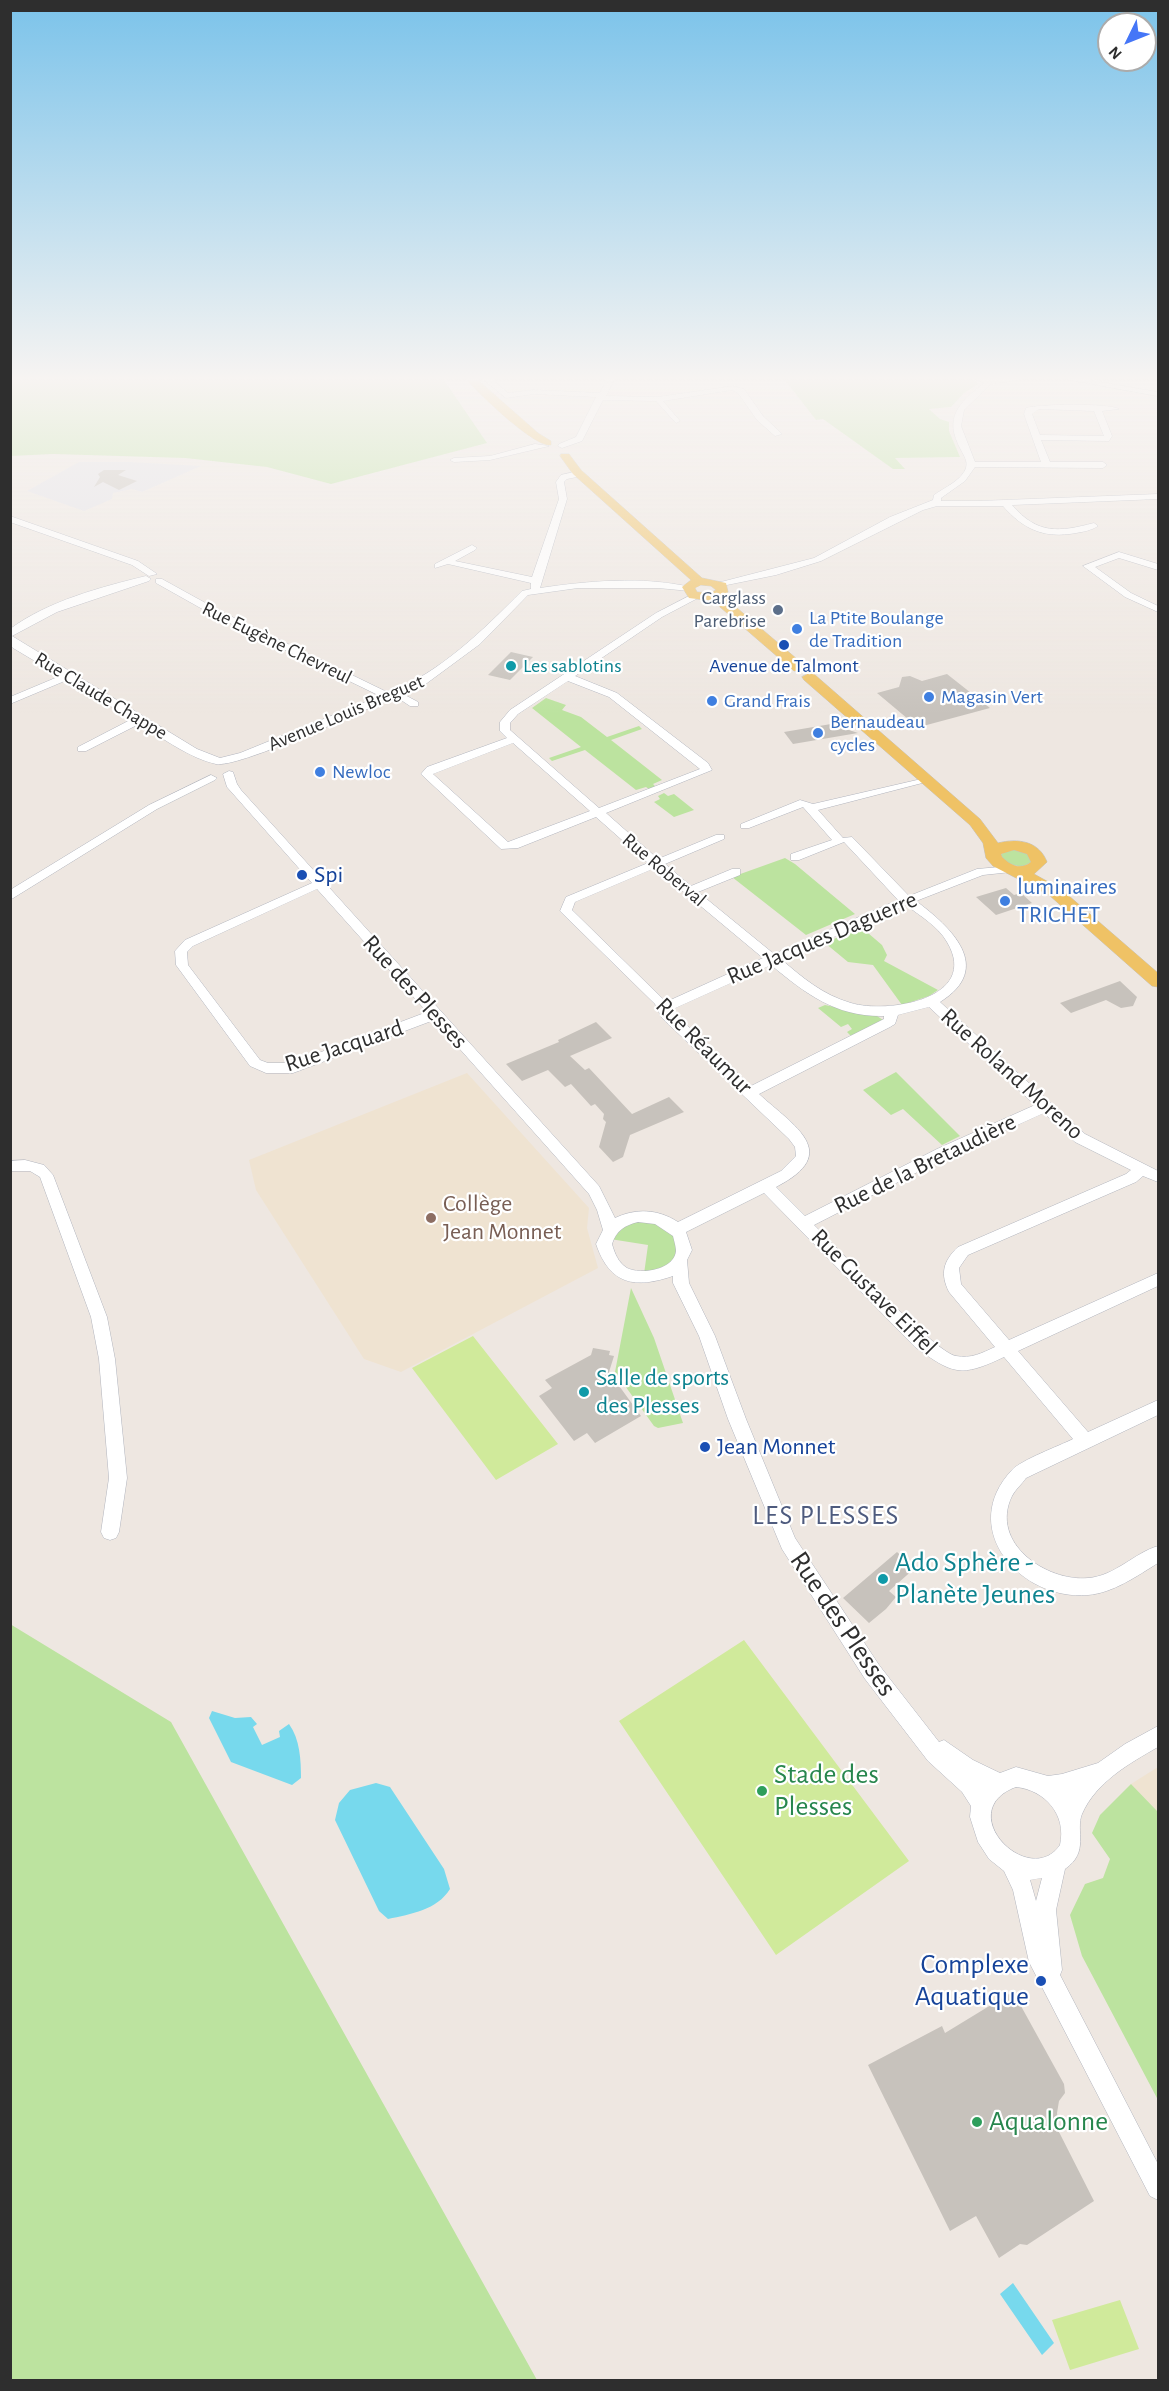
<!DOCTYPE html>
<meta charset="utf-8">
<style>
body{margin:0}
#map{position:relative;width:1169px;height:2391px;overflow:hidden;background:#eee7e1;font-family:"Alegreya Sans",sans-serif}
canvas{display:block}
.frame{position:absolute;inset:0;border:12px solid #2e2e2e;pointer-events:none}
.north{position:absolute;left:1097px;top:12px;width:60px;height:60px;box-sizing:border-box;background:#fff;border:2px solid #ababab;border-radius:50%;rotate:227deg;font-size:16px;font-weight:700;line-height:24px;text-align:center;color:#2e2e2e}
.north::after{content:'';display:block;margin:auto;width:21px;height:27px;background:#4576f7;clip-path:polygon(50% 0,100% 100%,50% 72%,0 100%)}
</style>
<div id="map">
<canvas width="1169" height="2391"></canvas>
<div class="frame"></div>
<div class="north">N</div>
</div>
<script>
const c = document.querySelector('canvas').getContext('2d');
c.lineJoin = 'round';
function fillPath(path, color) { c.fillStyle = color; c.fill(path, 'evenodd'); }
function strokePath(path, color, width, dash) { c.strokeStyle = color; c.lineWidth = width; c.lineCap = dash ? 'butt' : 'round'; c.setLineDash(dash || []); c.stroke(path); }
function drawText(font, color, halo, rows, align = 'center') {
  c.font = font + ' "Alegreya Sans",sans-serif'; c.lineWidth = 4.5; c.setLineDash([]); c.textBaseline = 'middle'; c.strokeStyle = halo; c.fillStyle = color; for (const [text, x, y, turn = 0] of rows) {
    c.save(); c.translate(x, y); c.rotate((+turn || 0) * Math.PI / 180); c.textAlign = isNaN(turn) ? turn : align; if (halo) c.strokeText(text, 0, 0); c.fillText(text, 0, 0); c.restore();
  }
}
fillPath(new Path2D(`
 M79 462H131L201 466 142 492 132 489 113 493 112 499 84 511 27 491Z`), '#e2e1e7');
fillPath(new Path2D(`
 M467 1073 589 1208 587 1228 598 1268 401 1372 364 1359 256 1190 249 1160Z
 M1158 1767V1812L1131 1784Z`), '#efe3d1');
fillPath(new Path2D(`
 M11 380H444L487 443 331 484 267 467 185 458 53 454 11 456Z
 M785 380H975L978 384 964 393 951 407 929 409 940 419 949 422V431L960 457 895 458 905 469H893L823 419 816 420Z
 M546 698 566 705 562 710 581 717 607 737 639 726 642 729 611 740 662 780 653 784 656 787 650 790 646 787 636 790 585 750 552 761 549 758 581 747 532 708Z
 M664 793 668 796 674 794 694 810 674 817 654 802 660 799 658 796Z
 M1011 849 1028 853 1032 862 1022 867 1004 863 1001 854Z
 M785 858 795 864 855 914 806 935 732 877Z
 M861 927 882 945 887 955 884 961 938 990 929 996 902 1005 873 965 848 962 825 943Z
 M825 1005 877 1016 883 1020 852 1037 847 1032 852 1029 848 1024 841 1027 818 1008Z
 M896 1072 960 1136 942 1145 903 1109 891 1115 863 1090Z
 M633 1221 658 1222 677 1239V1259L667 1268 644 1274 648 1245 610 1239 614 1232Z
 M631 1288 654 1338 683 1423 658 1428 654 1426 615 1372Z
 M10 1624 171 1722 537 2380H11Z
 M1131 1784 1158 1812V2100L1082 1956 1070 1915 1085 1884 1103 1878 1110 1859 1092 1833 1100 1815Z`), '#bce39f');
fillPath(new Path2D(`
 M473 1336 558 1444 496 1480 412 1368Z
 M744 1640 909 1861 776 1955 619 1721Z
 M1120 2300 1139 2349 1070 2370 1052 2320Z`), '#d0ea9b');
fillPath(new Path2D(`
 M212 1711 235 1718 251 1717 257 1724 253 1727 262 1745 280 1737 279 1731 289 1724C300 1739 301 1760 301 1778L292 1785 231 1762 209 1718Z
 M376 1783 390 1787 444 1869 450 1889C437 1910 411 1914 388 1919L379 1911 335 1820 339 1803 350 1790Z
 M1013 2283 1054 2343 1042 2355 1000 2294Z`), '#77d9ed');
fillPath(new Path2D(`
 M104 470H126L118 475 137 481 119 490 103 482 94 487 100 477 98 474Z
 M511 652 533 657 510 680 488 675Z
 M947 674 990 708 923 726 913 718 908 719 877 693 899 687 902 677 910 676 922 681Z
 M831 724 858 733 793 744 784 732Z
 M1006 888 1014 895 1021 893 1032 903 996 915 976 897Z
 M1120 981 1137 997 1133 1006 1121 1008 1106 1000 1071 1013 1060 1003Z
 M596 1022 612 1038 570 1056 585 1070 589 1068 632 1114 669 1097 684 1112 630 1135 623 1157 613 1162 599 1147 606 1122 603 1119 604 1114 595 1104 591 1106 571 1084 565 1087 548 1070 522 1081 506 1064 559 1042 558 1040Z
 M593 1348 610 1351 609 1355 614 1356 609 1372 641 1416 595 1443 587 1433 574 1441 539 1396 552 1388 545 1380 591 1355Z
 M897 1552 915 1568 889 1591 896 1597 886 1609 869 1623 843 1598Z
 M1009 1994 1016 1997 1064 2084 1065 2093 1059 2101 1057 2113 1059 2132 1094 2201 1027 2245 1020 2244 999 2258 976 2216 950 2231 868 2065 942 2026 945 2033Z`), '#c7c2bc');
const minor = new Path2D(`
 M484 380H493L508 393 534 390 600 393 606 380H614L606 396 658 397 733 386 744 389 763 416 782 434 775 436 757 420 738 393 732 390 663 401 680 421 676 423 656 401 603 400 582 441 562 448 558 446 559 444 576 437 596 397 534 394 506 398Z
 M978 380H1018L991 384 964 410 961 426 975 462H1041L1024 414 1026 408C1040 404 1108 403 1119 409L1102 411 1112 436 1109 441 1041 440 1050 462H1103L1107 465 1103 468 975 467 965 481 941 498V501H979L1158 494V499L1012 505C1038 535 1059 532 1094 523L1098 526C1092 530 1083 532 1076 533 1044 539 1023 529 1003 506H937L923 510 821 561 776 575 717 587V583L814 558 890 517 933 500 934 495C944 488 962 480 966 468 968 461 964 456 961 450 943 417 959 403 984 383ZM1039 409 1094 411 1104 436 1040 435 1032 414Z
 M1070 380H1089L1158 392V396Z
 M535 444 549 446 490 460 454 462 450 460 454 458 490 456Z
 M579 471 583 474 582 476 567 479 564 482 567 499 540 588C588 581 642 576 690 587V591L658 588H578L528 595 480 644 423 686 397 697 400 700 399 702 388 700C360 712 238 768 216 764 189 758 163 738 139 724L86 751H78V747L132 719 67 680 10 704V697L60 676 13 648 10 645V629C48 601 101 587 146 576L151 579 149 581 57 612 12 636 197 749 220 758 240 753 380 696 213 615 156 583V579H162L220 611 389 693C442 671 482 631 522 591L531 589V583L448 564 435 568V564L472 545 477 548 475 550 455 561 532 577 559 499 556 482 561 475Z
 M10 516 138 561 157 574 149 576 132 565 10 522Z
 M1119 552 1158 564V570L1119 558 1095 567 1131 593 1158 606V612L1125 597 1083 566Z
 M695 593 700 596 698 598 662 617 575 676 617 693 708 763 712 770 606 813 658 859 716 835H724V839L665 864 691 886 732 869H740V875L698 892 774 954 898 900 844 842 799 860H791V854L832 840 803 807 749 828H741V824L800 800 813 804 930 777V781L818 810 843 838 852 837 909 896 977 869 1011 866V872L983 875 916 901C951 927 995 968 940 1002L1085 1134 1158 1171V1182L1143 1176 1136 1182 968 1255 959 1268 961 1284 1009 1340 1158 1273V1286L1018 1351 1088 1432 1158 1400V1415L1026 1478C1022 1484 1015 1490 1012 1496 989 1543 1047 1582 1088 1578 1115 1576 1134 1553 1158 1546V1563C1137 1576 1113 1593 1088 1595 1020 1601 957 1528 1012 1470 1021 1460 1059 1446 1073 1439L1004 1357C960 1378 953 1374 915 1347L764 1193 686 1232 692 1250 687 1260 689 1283 715 1336 746 1419 795 1538 879 1665 939 1742 944 1740 973 1760 1000 1773 1016 1767 1048 1776 1062 1774 1098 1763 1125 1744 1158 1726V1747C1130 1763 1096 1782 1082 1814 1075 1831 1090 1852 1065 1869L1056 1910 1062 1970 1060 1975 1158 2164V2200L1150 2196 1029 1962 1013 1890 1004 1871 989 1859 978 1842 970 1817 971 1806 962 1792 928 1761 865 1679 782 1549 728 1419 699 1336 673 1283V1276C635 1289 610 1285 596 1244L603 1230 597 1210 589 1194 434 1020 293 1073H266L250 1066 176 965 175 951 185 940 312 883 227 787 223 774 229 771 233 772 237 784 241 790 599 1186 615 1218C636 1208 658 1209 678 1222L781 1171 796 1156 795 1147 789 1139 662 1018 655 1004 560 911 566 897 648 863 596 817 518 848 501 849 421 774 427 767 507 738 500 731V722L510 710 656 613ZM568 681 609 697 700 769 599 808 510 730V723L518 714ZM513 743 590 811 508 842 433 774ZM655 868 763 958 666 1002 572 910 575 902ZM317 889 427 1012 292 1063H268L260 1060 188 965 187 952 193 946ZM906 905C920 916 938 926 947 942 981 999 887 1014 851 1003 823 995 803 978 782 960ZM771 965C806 994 836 1017 884 1016V1019L751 1086 671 1010ZM929 1007 1035 1105 937 1149 805 1216 776 1187C843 1153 794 1126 759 1094L890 1027 895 1024 898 1015ZM1044 1113 1075 1142 1131 1170 1126 1174 958 1247C943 1261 940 1274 949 1292L995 1347C982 1353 971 1359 956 1356 935 1353 836 1246 814 1225L947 1157ZM638 1222 655 1224 673 1236C674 1240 676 1247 676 1251 674 1270 641 1275 627 1268 618 1262 615 1254 612 1244 616 1231 625 1225 638 1222ZM1016 1787C1045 1790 1067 1815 1060 1845 1029 1890 951 1811 1016 1787ZM1042 1878 1036 1901 1030 1880Z
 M405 695 418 702V706H410L401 700V696Z
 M211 775 217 778 215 780 157 809 10 900V890L149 805Z
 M25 1160 44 1165 53 1175 107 1317 115 1359 127 1478 119 1532 116 1538 110 1540 104 1538 101 1532 109 1478 99 1359 91 1317 40 1177 30 1171H10V1161Z`);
const major = new Path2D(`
 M467 380H478L538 433 551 441V445C535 448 479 394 467 380Z
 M561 454H569L581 470 702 578 726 583 728 592 723 596 804 665V671H794L713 601 689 598 682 587 691 580 573 474 560 456ZM701 585 711 586 716 590 710 593 697 592 695 588Z
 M809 673 814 674 980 819 998 843C1018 838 1039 841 1047 862L1034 874 1061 889 1158 973V987L1152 986 1049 895 993 866 986 858 983 843 970 825 804 680 802 677ZM1014 850 1027 854 1031 862C1021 870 1011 866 1002 857L1001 854Z`);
strokePath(minor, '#b1b4bd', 1);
strokePath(major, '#c4c4c4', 1);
fillPath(minor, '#fff');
fillPath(major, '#efc265');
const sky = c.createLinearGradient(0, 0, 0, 715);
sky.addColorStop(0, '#7bc3ea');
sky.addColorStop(0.53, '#f7f4f2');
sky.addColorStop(1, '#f7f4f200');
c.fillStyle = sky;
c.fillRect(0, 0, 1169, 715);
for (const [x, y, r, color] of [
 [778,610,6,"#5c6f8a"],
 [797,629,6,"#3f7fe0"],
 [784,645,6,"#1a4fb4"],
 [511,666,6,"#0f9aa8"],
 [929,697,6,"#3f7fe0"],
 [712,701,6,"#3f7fe0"],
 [818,733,6,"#3f7fe0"],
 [320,772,6,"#3f7fe0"],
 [302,875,6,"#1a4fb4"],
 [1005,901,6,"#3f7fe0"],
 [431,1218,6,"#8d6e63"],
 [584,1392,6,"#0f9aa8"],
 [705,1447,6,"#1a4fb4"],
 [883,1579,6,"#0f9aa8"],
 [762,1791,6,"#2e9e5b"],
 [1041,1981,6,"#1a4fb4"],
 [977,2122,6,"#2e9e5b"]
]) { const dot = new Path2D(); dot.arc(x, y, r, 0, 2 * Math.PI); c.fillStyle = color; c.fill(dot); strokePath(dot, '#fff', 2); }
drawText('20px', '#4e5e75', '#fff', [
 ["Carglass",766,598],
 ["Parebrise",766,621]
], 'right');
drawText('20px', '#366cbe', '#fff', [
 ["La Ptite Boulange",809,618],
 ["de Tradition",809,641],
 ["Magasin Vert",941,697],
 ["Grand Frais",724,701],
 ["Bernaudeau",830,722],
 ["cycles",830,745],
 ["Newloc",332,772]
], 'left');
drawText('20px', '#2e2e2e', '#fff', [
 ["Rue Eugène Chevreul",277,643,26],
 ["Rue Claude Chappe",101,696,31],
 ["Avenue Louis Breguet",346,713,-23],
 ["Rue Roberval",664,870,40]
]);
drawText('20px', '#0d838f', '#fff', [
 ["Les sablotins",523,666]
], 'left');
drawText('20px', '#164399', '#fff', [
 ["Avenue de Talmont",784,666]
]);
drawText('24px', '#164399', '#fff', [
 ["Spi",314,875],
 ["Jean Monnet",717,1447]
], 'left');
drawText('24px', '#366cbe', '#fff', [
 ["luminaires",1017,887],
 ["TRICHET",1017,915]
], 'left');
drawText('24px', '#2e2e2e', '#fff', [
 ["Rue Jacques Daguerre",822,938,-23],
 ["Rue des Plesses",415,992,48],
 ["Rue Jacquard",344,1046,-18],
 ["Rue Réaumur",704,1046,45],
 ["Rue Roland Moreno",1012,1074,42],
 ["Rue de la Bretaudière",925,1164,-26],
 ["Rue Gustave Eiffel",874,1292,45]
]);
drawText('24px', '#785e54', '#fff', [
 ["Collège",443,1204],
 ["Jean Monnet",443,1232]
], 'left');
drawText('24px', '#0d838f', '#fff', [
 ["Salle de sports",596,1378],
 ["des Plesses",596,1406]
], 'left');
c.letterSpacing = '1.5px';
drawText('27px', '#4e5b7e', '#fff', [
 ["LES PLESSES",826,1516]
]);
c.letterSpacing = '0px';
drawText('28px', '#0d838f', '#fff', [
 ["Ado Sphère -",895,1563],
 ["Planète Jeunes",895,1595]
], 'left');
drawText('28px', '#2e2e2e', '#fff', [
 ["Rue des Plesses",843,1624,56]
]);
drawText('28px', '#27864d', '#fff', [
 ["Stade des",774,1775],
 ["Plesses",774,1807],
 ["Aqualonne",989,2122]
], 'left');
drawText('28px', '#164399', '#fff', [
 ["Complexe",1029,1965],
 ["Aquatique",1029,1997]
], 'right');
</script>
